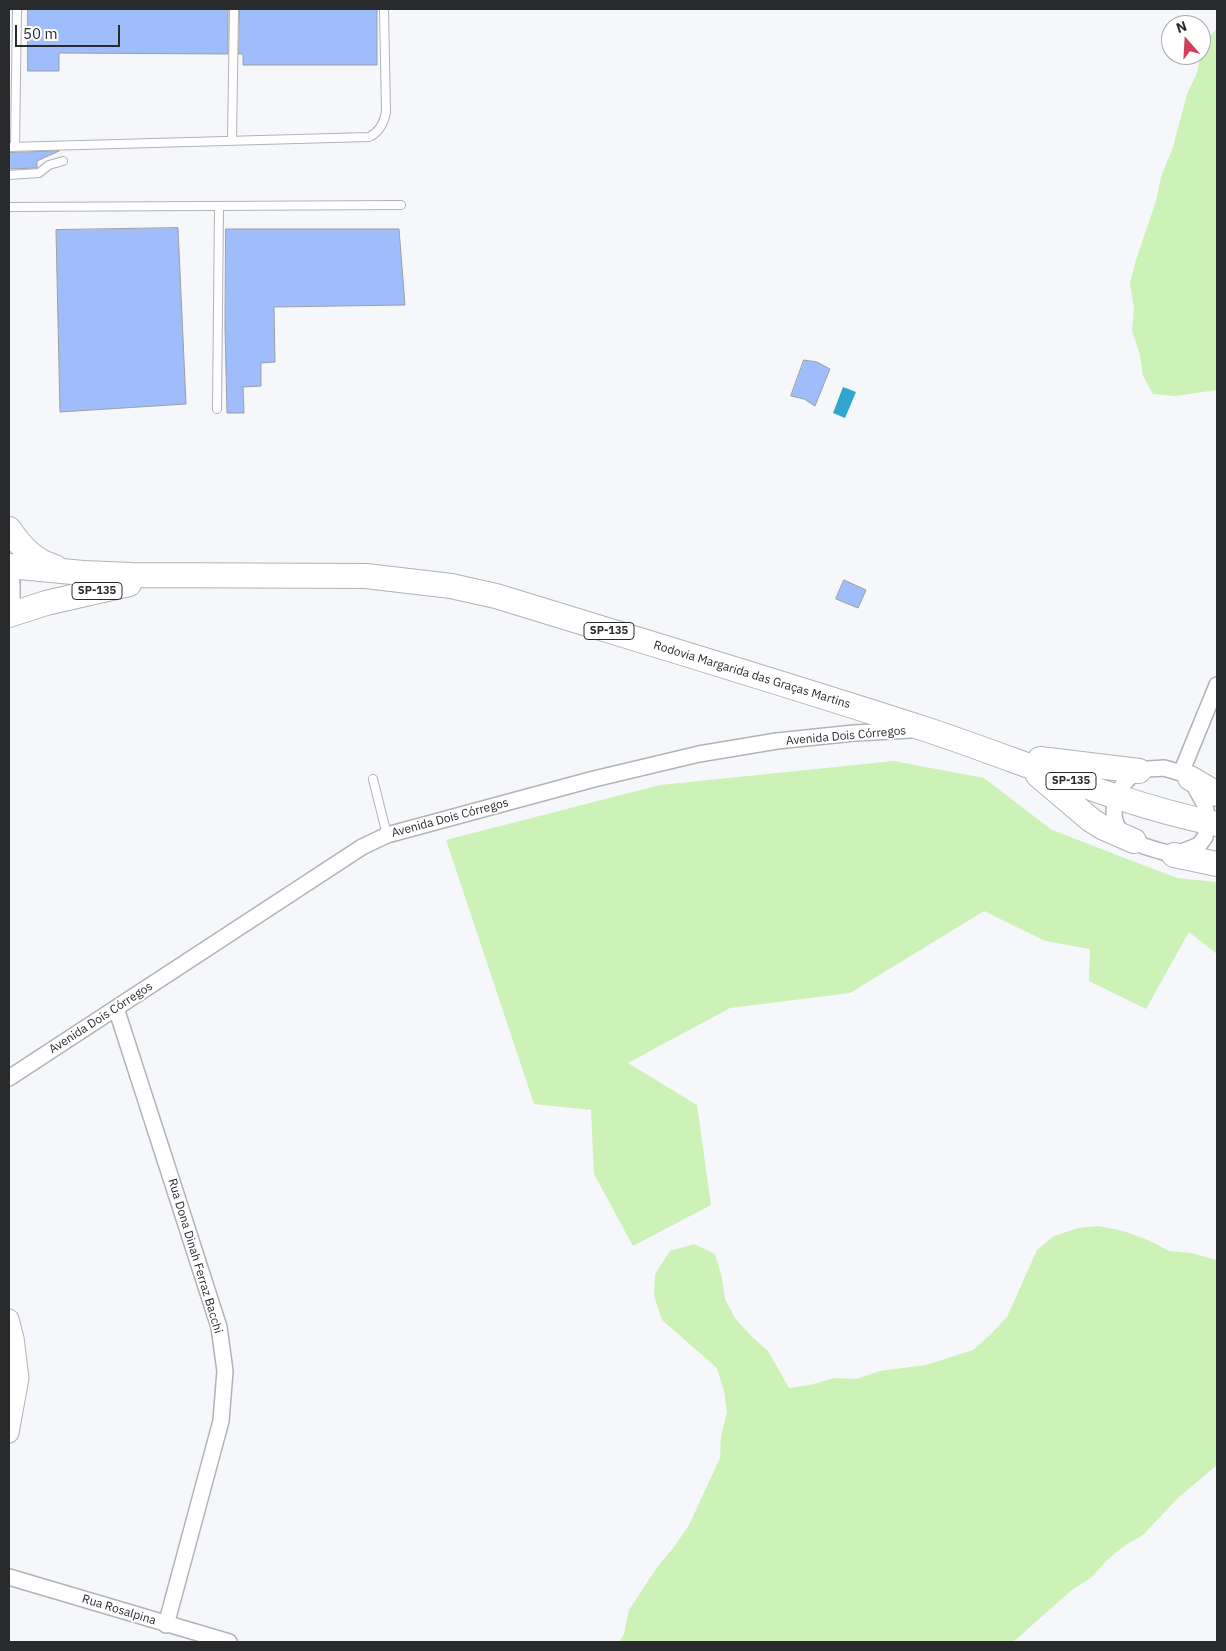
<!DOCTYPE html>
<meta charset="utf-8">
<style>
body{margin:0}
#map{position:relative;width:1226px;height:1651px;overflow:hidden;background:#f5f7fa;font-family:"IBM Plex Sans",sans-serif}
canvas{display:block}
.frame{position:absolute;inset:0;border:10px solid #292a2b;pointer-events:none}
.north{position:absolute;left:1161px;top:15px;width:50px;height:50px;box-sizing:border-box;background:#fff;border:1px solid #a9aaaa;border-radius:50%;rotate:341deg;font-size:14px;font-weight:700;line-height:20px;text-align:center;color:#292a2b}
.north::after{content:'';display:block;margin:auto;width:18px;height:22px;background:#d04058;clip-path:polygon(50% 0,100% 100%,50% 72%,0 100%)}
.scale{position:absolute;left:15px;top:25px;width:105px;height:22px;box-sizing:border-box;border:2px solid #292a2b;border-top:0;padding-left:6px;font-size:15px;line-height:18px;white-space:nowrap;color:#292a2b;-webkit-text-stroke:4px #fff;paint-order:stroke}
</style>
<div id="map">
<canvas width="1226" height="1651"></canvas>
<div class="frame"></div>
<div class="north">N</div>
<div class="scale">50 m</div>
</div>
<script>
const c = document.querySelector('canvas').getContext('2d');
c.lineJoin = 'round';
function fillPath(path, color) { c.fillStyle = color; c.fill(path, 'evenodd'); }
function strokePath(path, color, width, dash) { c.strokeStyle = color; c.lineWidth = width; c.lineCap = dash ? 'butt' : 'round'; c.setLineDash(dash || []); c.stroke(path); }
function drawText(font, color, halo, rows, align = 'center') {
  c.font = font + ' "IBM Plex Sans",sans-serif'; c.lineWidth = 4; c.setLineDash([]); c.textBaseline = 'middle'; c.strokeStyle = halo; c.fillStyle = color; for (const [text, x, y, turn = 0] of rows) {
    c.save(); c.translate(x, y); c.rotate((+turn || 0) * Math.PI / 180); c.textAlign = isNaN(turn) ? turn : align; if (halo) c.strokeText(text, 0, 0); c.fillText(text, 0, 0); c.restore();
  }
}
fillPath(new Path2D(`
 M1217 28V390L1175 396 1153 394 1143 376 1140 355 1132 331 1134 309 1130 283 1136 260 1156 201 1161 177 1173 147 1187 94 1197 73 1202 46Z
 M894 761 984 778 1052 830 1177 878 1217 882V954L1189 932 1146 1009 1089 981 1090 949 1045 941 984 911 850 993 730 1008 628 1063 697 1105 711 1205 633 1246 594 1174 591 1110 534 1104 446 840 660 785Z
 M1099 1226 1123 1231 1148 1240 1169 1251 1191 1253 1217 1260V1465L1179 1497 1143 1535 1124 1546 1107 1560 1091 1578 1073 1589 1013 1642H619L624 1634 629 1610 658 1566 674 1547 689 1525 720 1458 721 1436 727 1412 724 1391 717 1368 662 1320 654 1296 655 1274 670 1251 694 1244 715 1254 722 1278 725 1299 735 1318 750 1335 768 1351 789 1388 810 1385 834 1378 856 1379 880 1371 926 1365 973 1350 990 1335 1007 1317 1037 1250 1054 1236 1078 1228Z`), '#ccf2b8');
fillPath(new Path2D(`
 M843 387 856 392 845 418 833 413Z`), '#30a5cf');
const building = new Path2D(`
 M28 9H228V54L59 53V71H28Z
 M240 9H377V65H243V54H239Z
 M59 151 37 161V168L9 169V153Z
 M178 228 186 404 60 412 56 230Z
 M226 229H399L405 305 274 307 275 362 261 363V386L243 387 244 413H227L225 327Z
 M804 360 817 362 830 369 815 406 804 399 791 396Z
 M844 580 866 590 858 608 836 599Z`);
fillPath(building, '#9ebdfa');
strokePath(building, '#9e9fa2', 1);
const service = new Path2D(`
 M232 141 234 9
 M9 147 369 137C380 132 384 123 386 112L384 9
 M15 147 17 9
 M9 175 39 173 49 165 63 161
 M9 207 401 205
 M217 409 219 206
 M373 779 387 835`);
const minor = new Path2D(`
 M1164 768 1181 773 1190 778 1205 805 1208 822 1205 837 1199 845 1174 855C1158 850 1136 846 1124 835 1104 817 1117 783 1137 772 1144 768 1156 769 1164 768Z
 M1181 773 1217 685
 M116 1008 219 1327 225 1371 221 1421 166 1625
 M9 1078 362 847 387 835 594 779 699 754 777 741 854 733 911 730
 M9 1577 229 1642`);
const tertiary = new Path2D(`
 M9 1319 14 1338 19 1378 9 1433`);
const secondary = new Path2D(`
 M9 583V599`);
const primary = new Path2D(`
 M9 529C21 547 34 561 55 567
 M9 566 83 573 132 575 366 576 451 586 496 596C639 640 783 683 925 729 1022 761 1116 803 1217 824
 M9 615 46 603 129 584
 M1040 759 1139 771
 M1038 775 1091 820 1102 827 1134 841
 M1190 778 1217 794
 M1174 855 1217 864`);
strokePath(service, '#b1b3b6', 10);
strokePath(minor, '#b1b3b6', 18);
strokePath(tertiary, '#b1b3b6', 21);
strokePath(secondary, '#b1b3b6', 24);
strokePath(primary, '#b1b3b6', 26);
strokePath(service, '#fff', 8);
strokePath(minor, '#fff', 15);
strokePath(tertiary, '#fff', 19);
strokePath(secondary, '#fff', 21);
strokePath(primary, '#fff', 24);
for (const [x, y, w] of [
 [97,591,50],
 [609,631,50],
 [1071,781,50]
]) { const box = new Path2D(); box.roundRect(x - w / 2, y - 8.5, w, 17, 4); c.fillStyle = '#fff'; c.fill(box); strokePath(box, '#292a2b', 1); }
drawText('bold 11px', '#292a2b', null, [
 ["SP-135",97,591],
 ["SP-135",609,631],
 ["SP-135",1071,781]
]);
drawText('12px', '#292a2b', '#fff', [
 ["Rodovia Margarida das Graças Martins",752,675,17],
 ["Avenida Dois Córregos",846,736,-5],
 ["Avenida Dois Córregos",450,818,-15],
 ["Avenida Dois Córregos",101,1018,-33],
 ["Rua Dona Dinah Ferraz Bacchi",195,1256,73],
 ["Rua Rosalpina",119,1610,17]
]);
</script>
